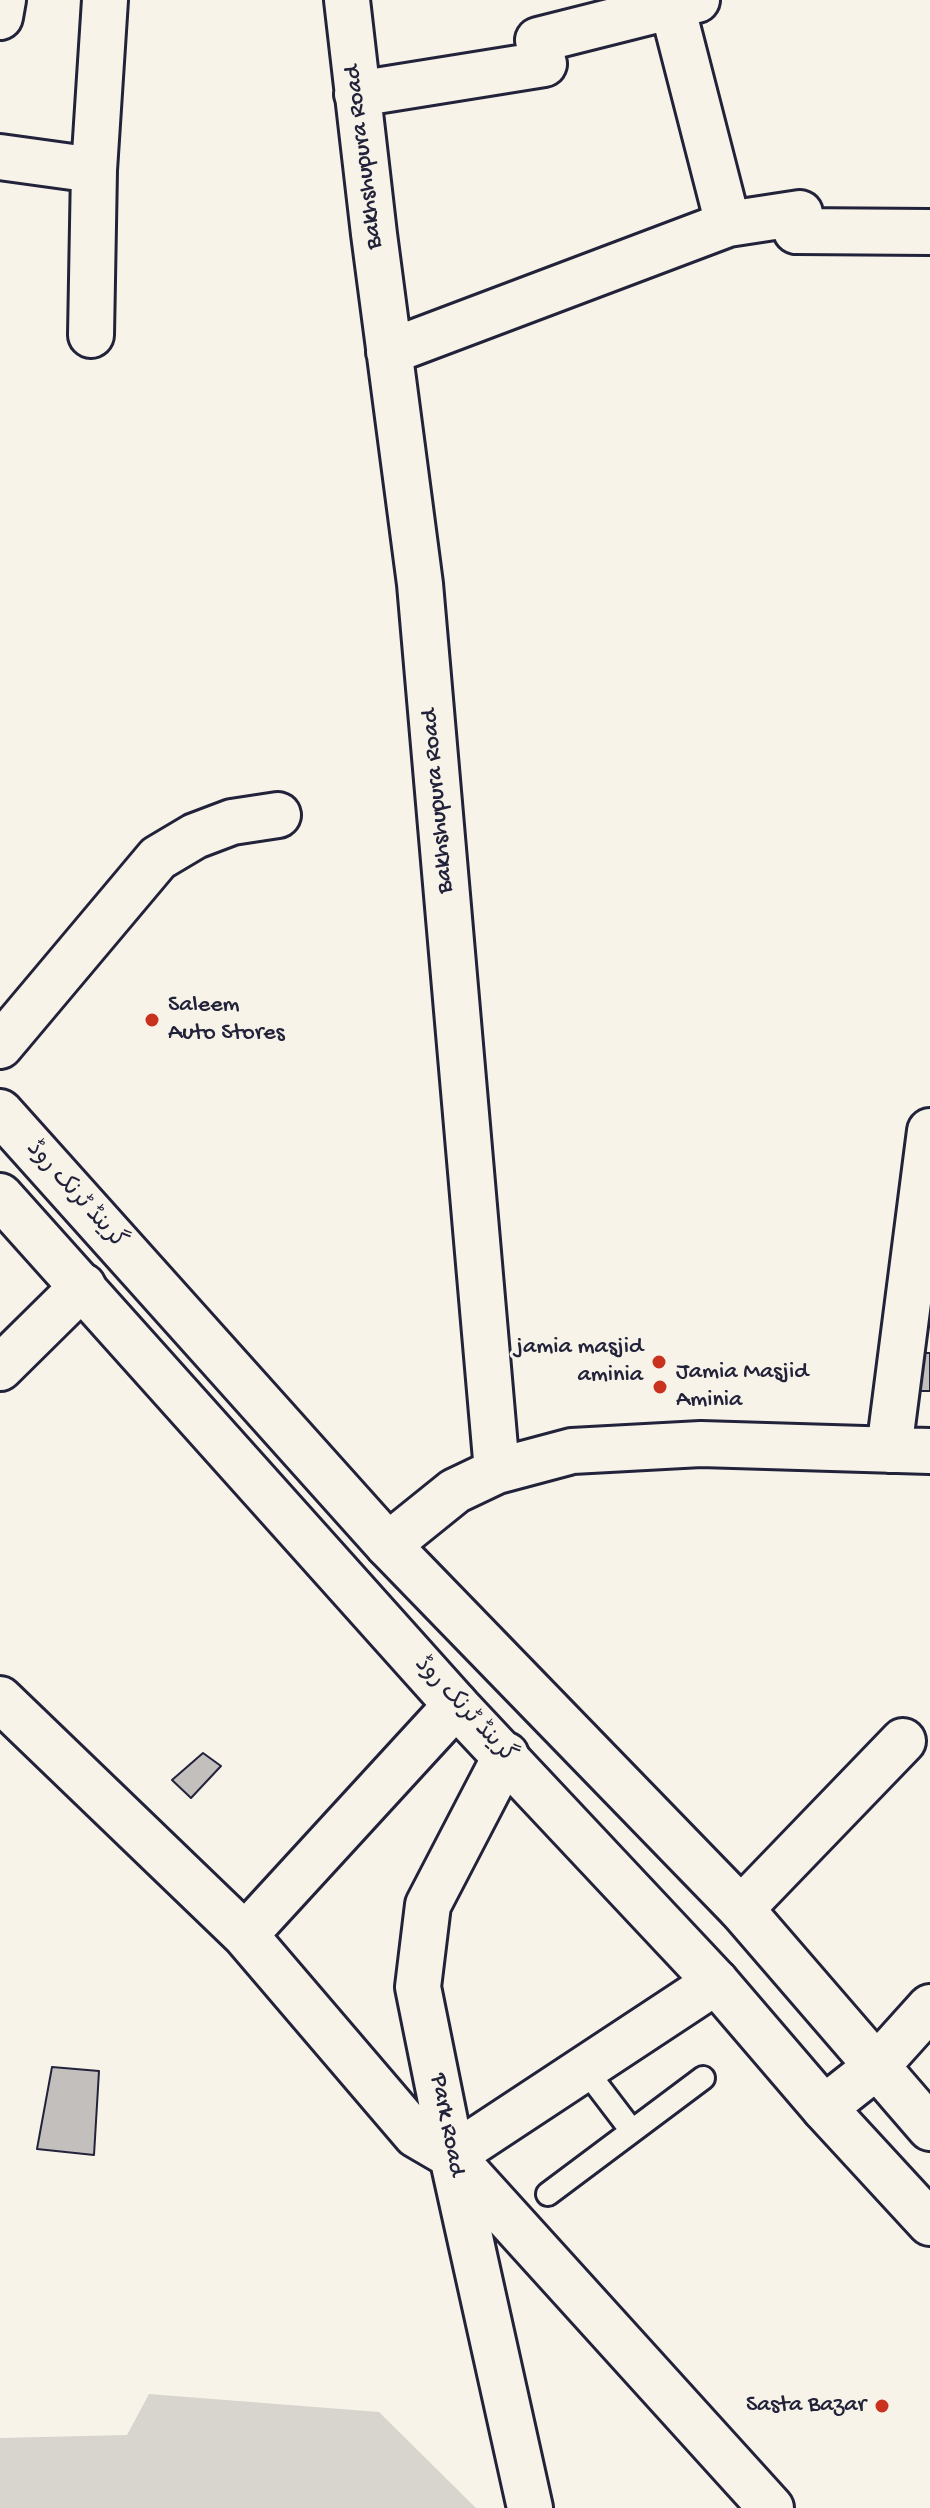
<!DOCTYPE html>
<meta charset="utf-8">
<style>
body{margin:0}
canvas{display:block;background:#f7f3e8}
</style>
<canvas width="930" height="2508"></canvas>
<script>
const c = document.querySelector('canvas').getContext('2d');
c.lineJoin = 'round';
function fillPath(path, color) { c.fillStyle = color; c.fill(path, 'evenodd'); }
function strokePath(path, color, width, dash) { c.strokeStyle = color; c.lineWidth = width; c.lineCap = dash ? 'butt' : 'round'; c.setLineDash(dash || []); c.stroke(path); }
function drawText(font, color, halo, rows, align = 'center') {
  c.font = font + ' "Gochi Hand","Playpen Sans Arabic",sans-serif'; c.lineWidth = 6; c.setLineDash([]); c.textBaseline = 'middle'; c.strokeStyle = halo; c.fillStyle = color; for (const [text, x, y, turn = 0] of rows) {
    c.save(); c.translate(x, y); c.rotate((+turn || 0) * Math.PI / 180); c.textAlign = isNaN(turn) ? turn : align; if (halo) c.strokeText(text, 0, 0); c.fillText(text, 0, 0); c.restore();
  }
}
fillPath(new Path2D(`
 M149 2394 379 2412 476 2508H0V2438L127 2435Z`), '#d8d5cf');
const building = new Path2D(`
 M920 1353H930V1391H919Z
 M203 1753 221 1766 191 1798 172 1780Z
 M52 2067 99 2071 94 2155 37 2149Z`);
fillPath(building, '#c2bfbd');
strokePath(building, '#22223b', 2);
const lane = new Path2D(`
 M584 2068 632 2131
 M548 2194 703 2078`);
const street = new Path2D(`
 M347 0 374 234 420 584 497 1471
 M673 0 672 6 728 224
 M0 17 3 0
 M357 94 544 64 538 40 697 0
 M0 157 94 170
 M91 335 94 170 105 0
 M389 352 728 224 800 213 796 231 930 232
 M0 1046 158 858 195 836 232 822 278 815
 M0 1368 83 1286
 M889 1450 930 1131
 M388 1545 455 1491 497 1471 572 1451 701 1444 930 1451
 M0 1699 245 1935
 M456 1705 245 1935 416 2135 452 2156 771 2508
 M506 1755 428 1905 418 1987 452 2156 530 2508
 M741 1909 903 1741
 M824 2108 876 2067 930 2007
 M452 2156 716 1982`);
const primary = new Path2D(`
 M0 1112 388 1545 741 1909 930 2128
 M0 1196 456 1705 716 1982 824 2108 930 2223`);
strokePath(lane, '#22223b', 28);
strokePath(street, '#22223b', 50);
strokePath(primary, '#22223b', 50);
strokePath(lane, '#f7f3e8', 22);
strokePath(street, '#f7f3e8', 44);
strokePath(primary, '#f7f3e8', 44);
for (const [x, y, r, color] of [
 [152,1020,8,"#c8321e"],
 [659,1362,8,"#c8321e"],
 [660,1387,8,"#c8321e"],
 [882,2406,8,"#c8321e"]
]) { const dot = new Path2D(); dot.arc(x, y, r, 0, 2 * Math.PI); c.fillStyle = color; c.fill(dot); strokePath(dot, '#f7f3e8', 3); }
drawText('24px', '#22223b', '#f7f3e8', [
 ["Bakhshupura Road",365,157,-97],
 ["Bakhshupura Road",439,801,-95],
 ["گرینڈ ٹرنک روڈ",75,1196,48],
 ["گرینڈ ٹرنک روڈ",464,1711,47],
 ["Park Road",446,2125,79]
]);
drawText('24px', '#22223b', '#f7f3e8', [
 ["Saleem",168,1006],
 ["Auto Stores",168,1034],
 ["jamia masjid",643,1348,"right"],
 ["aminia",643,1376,"right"],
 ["Jamia Masjid",676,1373],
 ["Aminia",676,1401],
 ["Sasta Bazar",866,2406,"right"]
], 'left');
</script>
